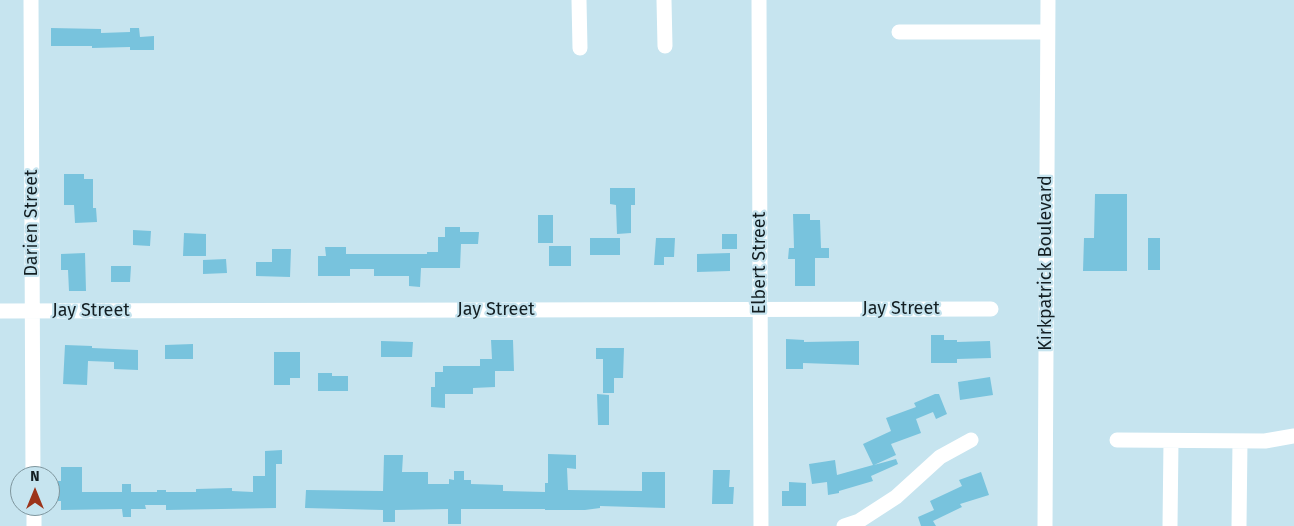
<!DOCTYPE html>
<style>
body{margin:0}
#map{position:relative;width:1294px;height:526px;overflow:hidden;background:#c6e4ef;font-family:"Fira Sans",sans-serif}
canvas{display:block}
.north{position:absolute;left:10px;top:466px;width:50px;height:50px;box-sizing:border-box;background:#c6e4ef;border:1px solid #7e959d;border-radius:50%;rotate:0deg;font-size:14px;font-weight:700;line-height:20px;text-align:center;color:#131e22}
.north::after{content:'';display:block;margin:auto;width:18px;height:22px;background:#9c341a;clip-path:polygon(50% 0,100% 100%,50% 72%,0 100%)}
</style>
<div id="map">
<canvas width="1294" height="526"></canvas>
<div class="north">N</div>
</div>
<script>
const c = document.querySelector('canvas').getContext('2d');
c.lineJoin = 'round';
function fillPath(path, color) { c.fillStyle = color; c.fill(path, 'evenodd'); }
function strokePath(path, color, width, dash) { c.strokeStyle = color; c.lineWidth = width; c.lineCap = dash ? 'butt' : 'round'; c.setLineDash(dash || []); c.stroke(path); }
function drawText(font, color, halo, rows, align = 'center') {
  c.font = font + ' "Fira Sans",sans-serif'; c.lineWidth = 4.5; c.setLineDash([]); c.textBaseline = 'middle'; c.strokeStyle = halo; c.fillStyle = color; for (const [text, x, y, turn = 0] of rows) {
    c.save(); c.translate(x, y); c.rotate((+turn || 0) * Math.PI / 180); c.textAlign = isNaN(turn) ? turn : align; if (halo) c.strokeText(text, 0, 0); c.fillText(text, 0, 0); c.restore();
  }
}
fillPath(new Path2D(`
 M51 28 101 29V33L130 32V28H139L140 37 154 36V50H130V47L92 48V46H51Z
 M64 174H84V179H93V208H96L97 222 75 223 74 205H64Z
 M610 188H635V205H631V233L617 234 616 205 610 204Z
 M1095 194H1127V271H1083L1084 238H1094Z
 M793 214H810V220H820L821 248H829V258H815V286H795V259H788L789 248H794Z
 M538 215H553V243H538Z
 M445 227H460V232H479L478 244H461L460 268H421L420 287 409 286V276H374V269H350V276H318V256H326L325 247H346V254H427V252H438V237H445Z
 M133 230 151 231 150 246 133 245Z
 M184 233 206 234V256H183Z
 M722 234H737V249H722Z
 M590 238H620V255H590Z
 M656 238H675L674 257H664V265H654Z
 M1148 238H1160V270H1148Z
 M549 246H571V266H549Z
 M272 249H291L290 277 256 276V262H272Z
 M85 253 86 291H69L68 270H61V254Z
 M730 253V271L697 272V254Z
 M226 259 227 273 203 274V260Z
 M111 266H131L130 282H111Z
 M931 335H944V340H957V342L990 341 991 358 957 359V363H931Z
 M786 339 804 340V342L859 341V365L803 363V369H786Z
 M491 340H513L514 371H495V387L473 388V394H445V408L431 407V387H435V372H443V366H480V359H492Z
 M381 341 413 342 412 357H381Z
 M193 344V359H165V345Z
 M65 345 92 346V348L138 350V370L114 369V362L88 361 87 385 63 384Z
 M596 348H624L623 378H614V393H603V359H596Z
 M274 352H300V378H290V385H274Z
 M318 373H332V376H348V391H318Z
 M990 377 993 395 960 400 958 382Z
 M597 394 609 395V425H598Z
 M935 394H939L947 414 936 419 933 412 916 419 921 433 891 444 896 455 874 465 896 459 898 464 871 476 873 481 839 491V493L828 495 827 482 812 484 809 464 835 460 837 475 873 465 863 444 891 431 886 418 916 407 914 403Z
 M282 450V464H276V508L166 510V505H145L146 509H131V517H123L122 509 61 510V501H58V481H61V467H82V492H122V484H131V492H157V490H166V492H196V489L232 488V491L253 492V476H265V451Z
 M548 454 576 455V469L567 468 568 490 642 491V472H665V508L600 506V508L585 510H545V509H461V524H448V509L395 510V522H383V510L305 508 306 490 383 491 384 455H403L402 472H428V484H449V479L454 480V471H464V480H471V484L503 485V491L545 492V483H548Z
 M713 470H730L729 487H734L733 504H712Z
 M981 472 989 495 960 504 962 507 933 521 936 526H921L918 517 934 510 930 501 962 486 959 480Z
 M789 482 806 483V506H782V491H789Z`), '#78c3dd');
strokePath(new Path2D(`
 M31 0 33 476
 M579 0 580 48
 M664 0 665 46
 M759 0 761 526
 M899 32H1047
 M0 311 991 309
 M1117 440 1265 441 1294 436
 M34 506V526
 M844 526 859 521 896 497 940 457 971 440
 M1045 526 1048 0
 M1170 526 1171 441
 M1239 526 1240 441`), '#fff', 15);
drawText('18px', '#131e22', '#c6e4ef', [
 ["Darien Street",32,223,-90],
 ["Elbert Street",760,263,-90],
 ["Kirkpatrick Boulevard",1046,263,-90],
 ["Jay Street",901,309],
 ["Jay Street",496,310],
 ["Jay Street",91,311]
]);
</script>
